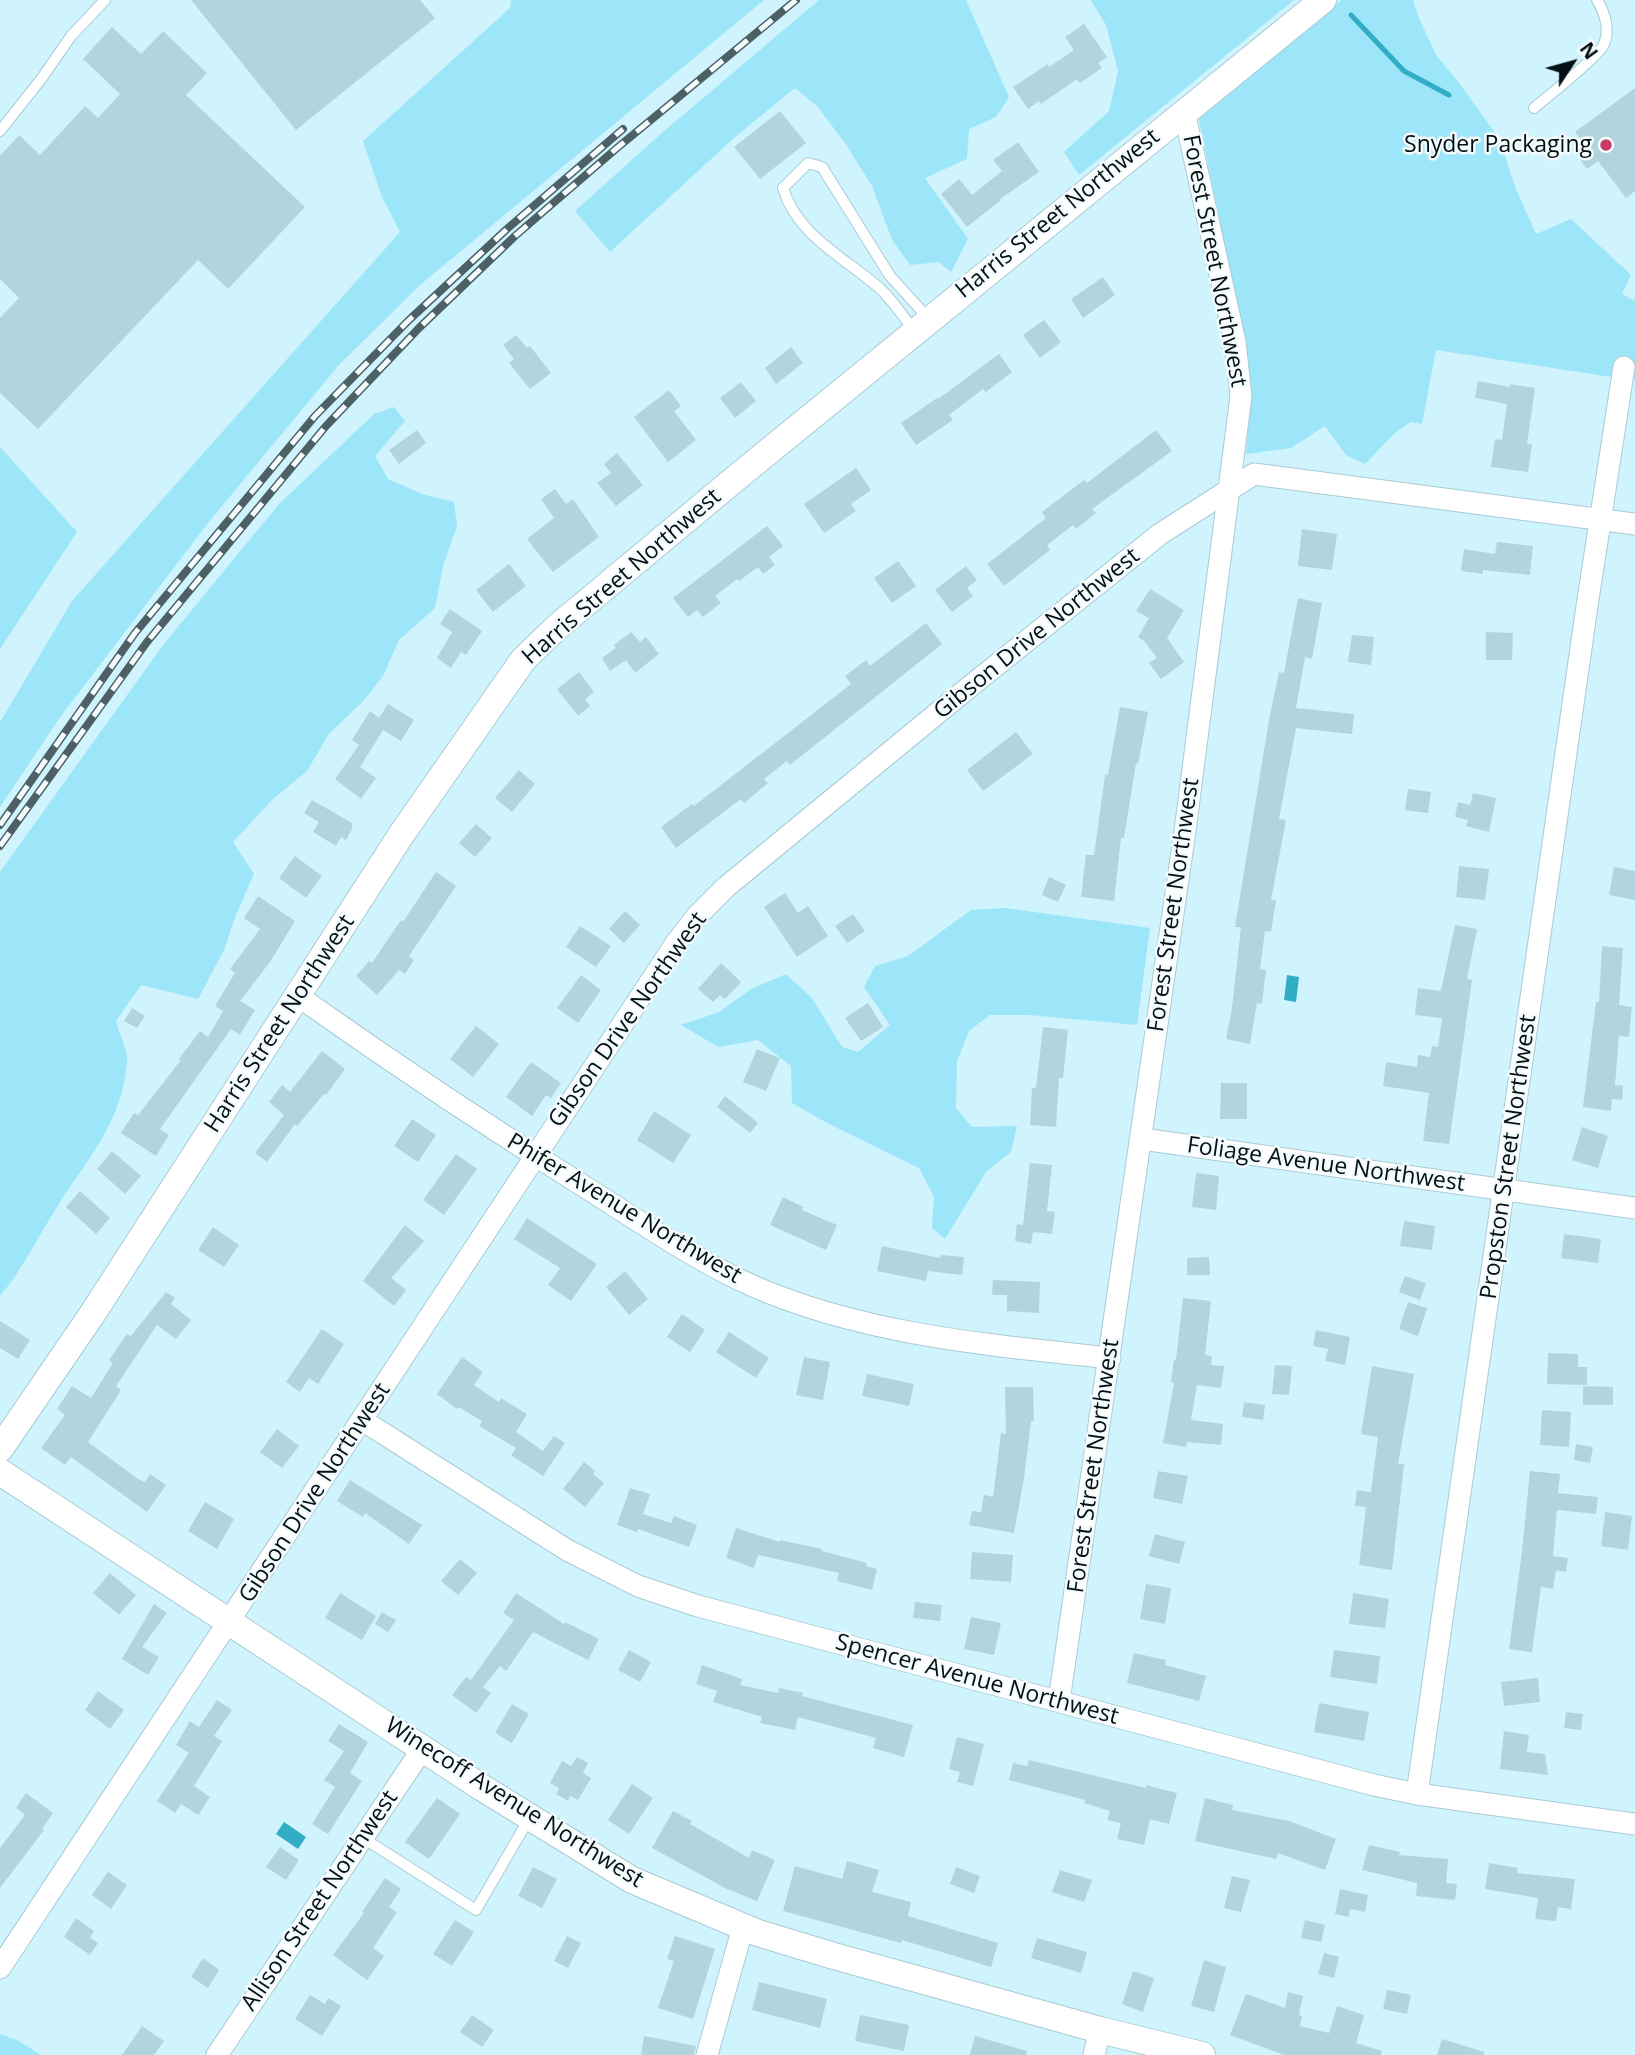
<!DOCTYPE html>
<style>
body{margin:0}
#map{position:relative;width:1635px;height:2055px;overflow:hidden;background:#d0f4fd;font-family:"Open Sans",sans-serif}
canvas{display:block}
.north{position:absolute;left:1537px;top:28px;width:70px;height:70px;-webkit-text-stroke:5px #f4fbfd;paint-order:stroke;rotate:54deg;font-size:19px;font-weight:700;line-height:28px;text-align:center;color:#041013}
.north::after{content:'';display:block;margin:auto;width:24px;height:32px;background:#041013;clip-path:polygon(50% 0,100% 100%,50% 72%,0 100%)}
</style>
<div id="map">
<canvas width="1635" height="2055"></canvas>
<div class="north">N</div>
</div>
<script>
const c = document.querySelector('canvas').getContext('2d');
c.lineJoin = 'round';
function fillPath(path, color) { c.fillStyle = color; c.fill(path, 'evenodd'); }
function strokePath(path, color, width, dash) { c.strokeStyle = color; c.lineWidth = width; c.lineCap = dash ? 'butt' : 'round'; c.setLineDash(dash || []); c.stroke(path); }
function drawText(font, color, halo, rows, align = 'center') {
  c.font = font + ' "Open Sans",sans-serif'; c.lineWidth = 5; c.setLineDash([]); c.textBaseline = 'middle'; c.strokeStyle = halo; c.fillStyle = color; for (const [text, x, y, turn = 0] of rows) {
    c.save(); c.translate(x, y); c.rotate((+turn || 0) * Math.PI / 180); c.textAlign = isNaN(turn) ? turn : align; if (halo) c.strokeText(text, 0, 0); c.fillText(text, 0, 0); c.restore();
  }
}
fillPath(new Path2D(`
 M511 0H764L420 285 338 366 208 523 61 716 0 807V722L72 601 400 232 382 197 363 141 510 8Z
 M819 0H966L1009 97 996 117 969 129 967 159 925 178 968 239 951 272 939 262 910 265 892 240 872 186 845 143 817 106 795 88 734 138 610 252 575 211 663 132Z
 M1091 0H1294L1079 175 1064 152 1109 111 1118 71 1106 25Z
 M1341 0H1413L1419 18 1436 55 1457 80 1500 140 1515 187 1536 234 1571 219 1631 275 1622 294 1635 301V381L1629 364 1615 366 1611 377 1436 350 1422 424 1411 422 1396 432 1365 464 1346 455 1325 426 1291 448 1246 454 1251 397 1244 339 1198 115Z
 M394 407 405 421 375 456 388 479 422 494 454 502 457 526 443 566 435 608 399 640 383 676 365 699 328 735 307 771 273 799 233 842 254 874 235 917 224 950 198 999 141 985 116 1021C119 1034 128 1050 127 1062 122 1124 86 1160 55 1210 37 1239 22 1270 0 1296V872L163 645 279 504 374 414Z
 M0 447 77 532 0 649Z
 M1005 908 1150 928 1137 1025 1029 1015H990L969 1031 957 1061 956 1108 972 1127 1017 1126 1011 1152 986 1172 945 1239 932 1228 934 1197 919 1168 829 1124 792 1103 791 1066 758 1040 718 1047 681 1025 719 1012 751 989 786 974 812 998 842 1047 858 1052 890 1025 864 987 875 966 908 956 971 910Z
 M0 2034 19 2041 41 2055H0Z`), '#9de5f8');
fillPath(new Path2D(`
 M1287 975 1299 977 1296 1002 1284 1000Z
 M284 1822 306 1837 298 1849 276 1834Z`), '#32adc6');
strokePath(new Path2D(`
 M1351 15 1404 71 1449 95`), '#32adc6', 5);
fillPath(new Path2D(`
 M191 0H420L435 18 296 130Z
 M1084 24 1107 57 1098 63 1102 68 1080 83 1077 79 1041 104 1039 101 1028 109 1013 87 1048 64 1049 67 1074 50 1065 37Z
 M112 27 141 54 163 31 207 73 186 95 305 207 228 289 198 260 38 429 0 393V318L19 298 0 279V156L19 135 40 155 85 106 98 118 120 94 83 59Z
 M1635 88V191L1626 198 1598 161 1587 169 1572 149 1582 141 1575 132Z
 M780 111 806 143 760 179 734 147Z
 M1018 142 1039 172 1000 199 1001 200 967 227 941 194 959 179 972 195 1002 171 993 160Z
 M1103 277 1115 295 1083 318 1071 299Z
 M1044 320 1061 342 1040 358 1023 335Z
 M516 335 527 348 530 346 551 373 530 389 509 363 514 359 503 345Z
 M791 347 803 363 776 384 765 368Z
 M999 354 1012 372 986 392 983 389 949 415 953 420 916 445 901 423 937 398 938 399Z
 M1478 381 1510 387V384L1535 388 1527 444H1532L1528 472 1491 467 1495 439 1502 440 1507 404 1475 398Z
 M741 382 756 401 735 418 720 398Z
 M669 390 681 406 674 411 696 440 668 462 634 417Z
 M417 430 426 443 399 464 389 450Z
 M1156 430 1172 451 1092 509 1096 513 1076 529 1073 525 1047 545 1050 550 1004 586 987 564 1046 518 1042 512 1084 480 1087 483Z
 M617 453 643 485 616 506 597 483 611 473 604 464Z
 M856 468 871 490 851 504 856 511 824 533 804 504Z
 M555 489 566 504 573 499 599 537 553 572 527 539 554 518 541 499Z
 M767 526 783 546 769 557 775 565 763 574 758 567 739 581 737 579 715 596 721 603 703 617 697 610 688 617 673 598Z
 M1302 529 1337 534 1332 570 1298 566Z
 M1497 542 1533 546 1530 575 1483 570V574L1461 571 1464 549 1495 554Z
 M898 561 916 586 892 603 874 578Z
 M509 564 526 586 493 612 476 590Z
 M966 566 977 580 967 588 973 596 952 612 935 590Z
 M1150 589 1184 610 1167 638 1184 662 1161 679 1149 663 1157 658 1144 641 1138 637 1149 618 1136 611Z
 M1298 598 1322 603 1312 659 1305 657 1296 708 1354 714 1352 734 1296 728 1279 819 1286 820 1271 900H1276L1271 932 1265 931 1260 969 1266 970 1262 1004 1257 1003 1250 1044 1226 1039 1232 1008 1241 927H1235L1269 720 1279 672 1284 673Z
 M450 609 482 631 466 655 461 652 451 668 437 658 452 632 440 624Z
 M926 623 942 644 790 765 787 761 764 779 768 783 744 803 741 799 676 848 661 827 692 804 694 806 851 684 845 676 866 660 870 666Z
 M631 632 640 642 646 637 659 654 635 673 626 660 610 671 602 658 616 648 614 645Z
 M1486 632 1513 633 1512 660H1486Z
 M1352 635 1374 637 1371 665 1348 662Z
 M579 672 594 692 585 699 590 706 578 716 557 689Z
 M388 704 414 720 401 741 383 730 360 767 376 778 361 799 335 779 359 745 352 740 370 711 379 718Z
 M1120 707 1148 712 1138 764 1136 763 1124 838H1121L1114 901 1081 897 1086 855H1094L1105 775H1108Z
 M1016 732 1033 754 983 791 967 770Z
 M519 770 535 784 512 812 495 798Z
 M1408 789 1431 792 1428 813 1405 810Z
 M1473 793 1496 798 1489 832 1466 826 1468 820 1455 817 1458 802 1470 805Z
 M312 800 352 823V829L346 840 341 837 336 846 313 832 319 822 304 813Z
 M476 824 492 838 475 857 459 843Z
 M295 856 322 876 306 898 279 878Z
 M1459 866 1489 869 1485 900 1456 897Z
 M1614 867 1635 871V900L1609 895Z
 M436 872 456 886 409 956 414 960 405 974 399 970 377 995 356 976 369 961 372 963 401 920 403 922Z
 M1049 877 1066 885 1058 902 1042 895Z
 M785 893 798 913 808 906 828 936 797 957 764 907Z
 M258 896 295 921 270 962 240 1001 255 1010 240 1035 231 1029 160 1129 169 1135 156 1156 121 1133 134 1113 138 1115 181 1060 179 1059 200 1031 208 1037 223 1011 215 1006 235 973 230 969 260 929 244 918Z
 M625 911 640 925 624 943 609 929Z
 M853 914 865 931 847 943 835 926Z
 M1455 925 1477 929 1467 979 1472 980 1449 1144 1423 1141 1429 1093 1383 1086 1386 1062 1417 1067 1418 1055 1430 1057 1432 1046 1438 1047 1442 1018 1415 1015 1418 988 1441 991Z
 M580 926 611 946 596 967 566 947Z
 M1602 946 1623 948 1619 1005 1632 1007 1629 1037 1619 1036 1615 1085 1623 1086 1622 1100 1612 1099 1611 1111 1583 1107 1596 1002H1599Z
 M721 963 741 982 725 999 720 995 713 1002 698 989Z
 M581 975 601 990 578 1023 557 1008Z
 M868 1003 883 1027 861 1041 845 1018Z
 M132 1008 145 1016 137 1028 124 1021Z
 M476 1026 499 1044 473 1077 450 1059Z
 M1043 1027 1068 1030 1063 1078H1059L1056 1127 1030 1125 1032 1088H1036Z
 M757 1049 780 1058 766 1091 743 1082Z
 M322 1051 345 1069 326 1095 324 1094 297 1126 295 1124 267 1162 255 1153 284 1115 269 1102 282 1085 290 1092Z
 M531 1062 561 1083 551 1098 546 1095 532 1116 506 1097Z
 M1221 1083H1247V1119H1220Z
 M725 1096 758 1123 750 1133 717 1107Z
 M654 1111 691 1135 673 1163 637 1140Z
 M412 1119 436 1135 418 1162 394 1146Z
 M1582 1127 1608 1136 1598 1168 1572 1160Z
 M112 1151 141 1176 125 1194 97 1169Z
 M456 1154 477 1169 444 1215 423 1200Z
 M1030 1163 1052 1165 1047 1211 1055 1212 1052 1234 1033 1232 1031 1244 1015 1241 1017 1224 1023 1225Z
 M1196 1173 1219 1176 1216 1210 1192 1207Z
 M80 1191 110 1218 96 1234 66 1207Z
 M783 1197 803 1207 802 1210 837 1225 826 1250 770 1225Z
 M527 1218 597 1264 571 1301 548 1285 560 1268 514 1239Z
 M1404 1221 1435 1226 1432 1250 1400 1246Z
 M405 1225 424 1241 391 1278 406 1290 394 1306 363 1281Z
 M213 1227 239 1245 224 1267 198 1250Z
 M1564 1234 1601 1239 1598 1263 1561 1258Z
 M882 1246 940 1258 941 1255 964 1257 962 1275 928 1271 926 1281 877 1271Z
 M1209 1257 1210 1275H1187V1258Z
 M625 1271 648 1299 629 1315 606 1287Z
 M1405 1276 1426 1283 1420 1300 1399 1292Z
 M993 1280 1040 1282 1039 1313 1007 1311V1295H992Z
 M166 1292 175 1298 171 1304 191 1320 176 1339 157 1325 116 1386 121 1390 88 1442 138 1479 145 1482 150 1474 166 1485 147 1512 71 1457 65 1465 41 1448 65 1415 57 1409 72 1386 91 1398 113 1363 109 1360 127 1334 131 1336Z
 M1183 1298 1211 1301 1205 1355 1212 1356 1211 1365 1224 1366 1221 1388 1197 1385 1191 1420 1223 1424 1221 1445 1187 1442 1186 1447 1163 1443 1174 1383 1171 1382 1174 1360H1176Z
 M1408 1302 1427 1308 1418 1336 1399 1329Z
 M682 1314 705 1330 690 1352 667 1337Z
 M0 1321 30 1340 18 1359 0 1348Z
 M322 1329 344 1344 318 1384 309 1378 300 1392 286 1382Z
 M1316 1330 1350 1337 1345 1365 1325 1361 1328 1349 1313 1346Z
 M729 1332 769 1358 756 1378 716 1352Z
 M1548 1353 1578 1354V1367H1587V1385L1547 1384Z
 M462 1357 483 1372 474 1385 499 1402 501 1398 527 1414 516 1432 543 1451 554 1436 565 1443 543 1476 511 1455 516 1448 479 1426 482 1421 459 1407 457 1409 437 1394Z
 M804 1357 830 1362 823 1400 796 1395Z
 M1275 1365 1292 1366 1289 1395 1272 1394Z
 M1372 1366 1414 1374 1398 1464H1404L1392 1570 1359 1565 1366 1507 1355 1506 1357 1490 1371 1492 1378 1437 1361 1434Z
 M867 1374 914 1384 909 1406 862 1396Z
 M1583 1386 1613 1387V1405H1583Z
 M1005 1387H1033L1034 1421H1031L1024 1478 1014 1533 969 1525 972 1511 981 1512 984 1495 993 1497 1001 1433 1006 1434Z
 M1244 1402 1265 1405 1263 1420 1242 1417Z
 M1542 1410 1571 1412 1569 1447 1540 1445Z
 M277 1429 299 1446 282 1468 260 1452Z
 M1576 1444 1593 1447 1590 1463 1574 1460Z
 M584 1462 595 1471 593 1474 604 1483 585 1507 563 1489Z
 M1158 1471 1188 1476 1182 1504 1153 1498Z
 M1530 1471 1560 1474 1558 1493 1598 1497 1596 1514 1557 1510 1553 1556 1568 1558 1566 1572 1556 1570 1553 1589 1541 1587 1532 1652 1509 1649 1522 1552Z
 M350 1480 422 1525 409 1544 365 1513 363 1517 337 1501Z
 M630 1488 650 1494 643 1514 671 1523 674 1516 697 1525 689 1547 638 1529 637 1532 617 1525Z
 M205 1502 234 1519 217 1549 188 1531Z
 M1605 1512 1632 1516 1628 1550 1601 1546Z
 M736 1528 780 1542V1540L822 1549V1551L867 1563 866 1566 877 1569 872 1590 837 1581 839 1573 758 1555 754 1568 726 1558Z
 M1155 1534 1185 1542 1179 1564 1149 1556Z
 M972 1552 1013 1555 1011 1582 970 1579Z
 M460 1559 477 1573 458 1595 441 1581Z
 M110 1573 136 1595 119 1615 93 1593Z
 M1146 1584 1171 1588 1165 1624 1140 1619Z
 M340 1593 376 1616 362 1640 325 1618Z
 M516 1593 564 1624 565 1622 599 1639 588 1660 533 1632 506 1671 500 1666 483 1687 491 1693 476 1713 452 1695 466 1677 471 1680 514 1620 503 1613Z
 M1353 1593 1389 1599 1385 1628 1349 1624Z
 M915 1602 942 1605 940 1621 913 1618Z
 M154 1604 167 1613 142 1647 159 1657 148 1675 122 1659Z
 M382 1612 396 1620 388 1632 375 1624Z
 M971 1617 1001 1623 994 1655 964 1649Z
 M629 1650 651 1662 640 1682 618 1670Z
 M1334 1650 1380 1656 1377 1684 1330 1677Z
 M1134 1653 1166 1660 1165 1665 1206 1676 1199 1701 1127 1683Z
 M702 1665 742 1679 740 1685 778 1693 779 1688 803 1693 802 1696 913 1725 904 1757 873 1748 876 1738 798 1717 795 1730 760 1723 762 1717 713 1702 717 1691 696 1684Z
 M1538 1678 1540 1702 1504 1706 1501 1682Z
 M98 1691 124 1710 110 1729 85 1710Z
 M217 1700 232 1710 214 1736 222 1741 194 1786 210 1797 198 1815 181 1804 175 1813 157 1801 189 1753 176 1745 190 1721 199 1727Z
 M1319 1703 1369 1712 1364 1741 1314 1732Z
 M512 1704 529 1714 512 1743 495 1733Z
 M1566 1712 1583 1714 1581 1730 1564 1728Z
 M339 1724 368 1742 350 1773 362 1781 328 1834 312 1824 335 1787 324 1780 344 1751 328 1741Z
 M1504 1731 1529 1735 1527 1752 1545 1754 1548 1775 1500 1769Z
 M957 1737 984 1744 973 1786 957 1782 960 1772 949 1769Z
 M577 1757 588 1763 583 1773 591 1778 578 1800 570 1796 568 1801 556 1794 559 1788 550 1783 562 1761 571 1766Z
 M1029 1760 1146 1788V1785L1177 1793 1169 1824 1150 1819 1144 1845 1117 1839 1121 1823 1107 1820 1110 1811 1084 1803 1085 1800 1009 1780 1013 1763 1027 1766Z
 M632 1784 653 1798 629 1834 608 1820Z
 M26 1793 53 1813 42 1829 44 1830 0 1888V1848L25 1815 16 1808Z
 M437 1798 460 1814 429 1859 405 1842Z
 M1205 1798 1233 1805 1232 1810 1289 1821 1336 1839 1325 1870 1278 1853 1276 1859 1195 1841Z
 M673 1811 692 1821 690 1824 749 1858 752 1850 775 1860 757 1901 727 1889 652 1848Z
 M1369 1845 1400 1852 1399 1855 1448 1859 1446 1883 1457 1884 1455 1900 1416 1896 1417 1883 1362 1870Z
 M280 1847 299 1860 286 1880 266 1867Z
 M847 1861 879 1870 872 1892 911 1902 908 1916 998 1943 991 1967 902 1940 901 1943 783 1911 795 1866 842 1879Z
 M1489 1863 1518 1868 1517 1873 1575 1879 1571 1909 1558 1907 1556 1921 1535 1919 1538 1898 1485 1889Z
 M533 1867 557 1879 542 1908 518 1896Z
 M956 1867 980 1876 974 1893 950 1884Z
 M1060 1870 1092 1880 1084 1902 1052 1892Z
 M108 1872 127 1885 111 1909 92 1895Z
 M1232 1876 1250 1880 1241 1912 1224 1908Z
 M385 1878 401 1889 389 1907 397 1912 373 1948 384 1956 367 1980 333 1955 364 1913 362 1912Z
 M1340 1889 1368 1895 1365 1912 1350 1909 1349 1917 1335 1914Z
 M76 1918 94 1931 90 1938 98 1943 90 1955 64 1937Z
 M455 1920 474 1932 452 1966 433 1954Z
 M1305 1920 1325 1925 1321 1942 1301 1938Z
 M567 1936 581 1943 568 1968 554 1961Z
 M675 1936 715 1949 693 2019 658 2008 674 1961 667 1959Z
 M1037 1938 1087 1952 1081 1973 1031 1958Z
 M1324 1953 1339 1957 1334 1978 1318 1974Z
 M203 1958 219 1970 208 1988 191 1977Z
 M1204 1960 1226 1967 1214 2012 1191 2006Z
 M1133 1971 1154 1978 1143 2012 1122 2004Z
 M759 1982 827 1999 820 2028 752 2010Z
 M1387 1990 1411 1995 1407 2014 1383 2009Z
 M1288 1992 1303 1996 1299 2015 1302 2016 1300 2026 1329 2033 1337 2006 1364 2015 1356 2043 1382 2051 1381 2055H1284L1230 2035 1246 1994 1285 2008Z
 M310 1995 325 2004 328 1998 341 2006 322 2036 295 2019Z
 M472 2015 494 2030 482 2047 460 2032Z
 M860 2015 909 2025 904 2051 855 2041Z
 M142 2026 164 2041 154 2055H122Z
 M644 2036 696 2046 694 2055H641Z
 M975 2036 1027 2051 1026 2055H970Z
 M1442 2039 1484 2052V2055H1437Z`), '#b2d4dd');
const service = new Path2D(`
 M1534 108C1547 97 1598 57 1603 46 1611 31 1605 13 1597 0
 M0 131 42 78 71 36 105 0
 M915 331C902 316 891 297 876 285 841 256 796 233 783 188L808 163 822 167 890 276 929 319
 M363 1838 476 1910 530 1817`);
const minor = new Path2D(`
 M298 996C394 1064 493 1130 593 1192 645 1225 697 1261 753 1286 865 1335 990 1345 1110 1358
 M1142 1139 1635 1208
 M362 1420 567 1550 638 1586 698 1606 1374 1785 1417 1794 1635 1824
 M1059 1701 1185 831 1241 396 1235 342 1184 111
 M1417 1794 1587 606 1624 367
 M0 1968 676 943 697 916 726 887 968 688 1160 534 1254 474 1635 524
 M217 2055 423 1748
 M707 2055 743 1927
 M1094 2055 1100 2030`);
const tertiary = new Path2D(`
 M0 1449 93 1313 401 835 523 660 556 628 742 473 1323 0
 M0 1472 481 1787 632 1880 758 1933 834 1956 1100 2030 1202 2055`);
strokePath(service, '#a9cbd4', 12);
strokePath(minor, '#a9cbd4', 23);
strokePath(tertiary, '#a9cbd4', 28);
strokePath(service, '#fff', 10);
strokePath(minor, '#fff', 21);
strokePath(tertiary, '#fff', 26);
const rail = new Path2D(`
 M0 825 135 633 315 416 409 320 508 228 623 129
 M0 846 147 642 326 426 419 328 515 236 617 148 796 0`);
strokePath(rail, '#4c6065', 8);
strokePath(rail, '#f4fbfd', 5, [16]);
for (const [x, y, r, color] of [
 [1606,145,7,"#c83b69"]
]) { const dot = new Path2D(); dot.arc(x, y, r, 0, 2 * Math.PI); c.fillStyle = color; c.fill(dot); strokePath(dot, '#f4fbfd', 2.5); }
drawText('23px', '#041013', '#f4fbfd', [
 ["Snyder Packaging",1592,145]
], 'right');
drawText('23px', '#041013', '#f4fbfd', [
 ["Harris Street Northwest",1058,214,-39],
 ["Forest Street Northwest",1214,261,79],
 ["Harris Street Northwest",622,577,-41],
 ["Gibson Drive Northwest",1037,634,-39],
 ["Forest Street Northwest",1174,905,-82],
 ["Gibson Drive Northwest",628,1020,-55],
 ["Harris Street Northwest",280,1024,-57],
 ["Propston Street Northwest",1509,1157,-82],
 ["Foliage Avenue Northwest",1326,1165,8],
 ["Phifer Avenue Northwest",624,1209,31],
 ["Forest Street Northwest",1094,1466,-82],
 ["Gibson Drive Northwest",315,1493,-57],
 ["Spencer Avenue Northwest",977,1680,15],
 ["Winecoff Avenue Northwest",514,1803,32],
 ["Allison Street Northwest",320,1901,-56]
]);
</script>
